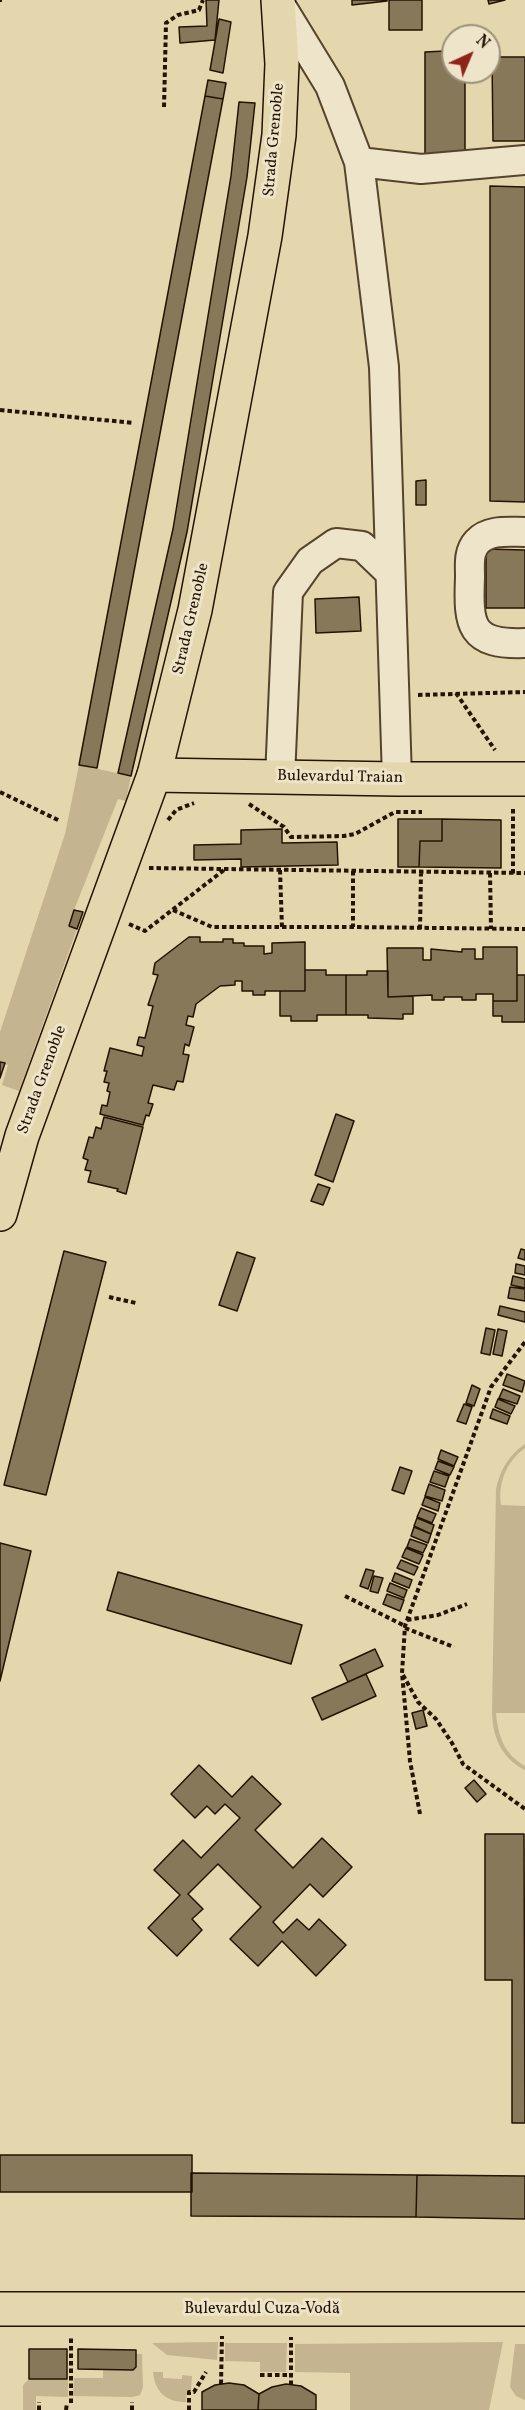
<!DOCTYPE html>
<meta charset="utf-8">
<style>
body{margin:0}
#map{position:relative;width:525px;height:2410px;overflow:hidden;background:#e4d6ad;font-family:Vollkorn,serif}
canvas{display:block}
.north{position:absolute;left:441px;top:24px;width:60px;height:60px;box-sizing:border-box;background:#ede4ca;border:2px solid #9d9079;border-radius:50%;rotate:44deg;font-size:16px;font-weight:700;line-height:24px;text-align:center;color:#251300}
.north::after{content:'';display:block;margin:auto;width:21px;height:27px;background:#8f2418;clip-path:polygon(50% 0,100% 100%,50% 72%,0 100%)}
</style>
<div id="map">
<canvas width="525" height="2410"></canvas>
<div class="north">N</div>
</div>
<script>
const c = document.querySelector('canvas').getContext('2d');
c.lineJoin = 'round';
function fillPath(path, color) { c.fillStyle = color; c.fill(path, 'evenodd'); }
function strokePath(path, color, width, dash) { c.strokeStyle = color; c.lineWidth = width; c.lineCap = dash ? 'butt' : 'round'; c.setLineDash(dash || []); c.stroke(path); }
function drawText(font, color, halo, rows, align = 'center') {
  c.font = font + ' Vollkorn,serif'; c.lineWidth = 6; c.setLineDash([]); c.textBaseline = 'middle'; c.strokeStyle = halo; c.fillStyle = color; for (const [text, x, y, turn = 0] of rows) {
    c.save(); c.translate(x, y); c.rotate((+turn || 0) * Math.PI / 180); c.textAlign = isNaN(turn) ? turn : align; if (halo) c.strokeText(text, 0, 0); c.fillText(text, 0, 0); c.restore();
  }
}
fillPath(new Path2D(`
 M79 765 131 776 126 801 118 799 74 910 69 926 77 929 19 1091 2 1085 8 1065 0 1062V1032L65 834Z
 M525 1444V1448C506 1462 498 1483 501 1505L525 1506V1713H496C498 1736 504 1754 525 1766V1770C501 1758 492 1736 492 1710L496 1489C500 1470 509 1455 525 1444Z
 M218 2342 217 2360 167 2355 152 2343Z
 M503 2342 489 2410H350V2373L295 2372V2344Z
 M225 2343H287L286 2372H260V2362L225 2361Z
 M515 2344H525V2400L516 2396 510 2387Z
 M136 2354H142L143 2387 140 2395 132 2397 73 2396 74 2378H103V2369H133L136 2367Z
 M153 2372H163V2378L182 2379V2375L192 2376 191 2390 187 2391 186 2402C166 2402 155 2392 153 2372Z
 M29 2379H68V2397L36 2396V2410H23V2385Z`), '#c4b590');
const building = new Path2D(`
 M206 0H219L215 40 180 43 179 27 207 26Z
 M352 0H387V1L352 5Z
 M389 0H422V30H389Z
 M488 0H505L489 4Z
 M219 19 231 22 223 73 210 70Z
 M445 51 444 58H453V72H465V155L425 163V52Z
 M492 57H525V141H493Z
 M208 80 226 83 223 99 205 96Z
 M205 96 223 99 97 768 79 765Z
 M239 102 255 103 247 177 187 532 131 776 118 773 173 529 231 176Z
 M490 186 525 187V502L490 501Z
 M426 480V505H416V481Z
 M486 549 525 550V608H486Z
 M359 597 361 631 316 633 315 599Z
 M398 819H442V841H420L419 867H398Z
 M442 819 501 820V868L419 867 420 841H442Z
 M282 829V843L337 842 338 865 241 867V859L194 860V845L241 844V830Z
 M74 910 83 912 77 929 69 926Z
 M189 937H200V942H223V939H233V943H244V946H264V954L272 953V943L305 942V991H265V995H253V991H242V981H235V985L220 986 196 1004 193 1017 188 1016 186 1025 194 1027 189 1046 185 1044 183 1054 189 1055 183 1082 177 1081 174 1090 153 1085 148 1103 153 1104 149 1116 146 1115 143 1125 100 1114 102 1105 107 1106 110 1092 107 1091 109 1083 104 1082 107 1071H104L110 1048 142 1056 144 1047 137 1045 139 1037 145 1038 153 1006 148 1005 158 975 153 974 155 963Z
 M483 947H517V1001H493V994H476V1000H462V997H444V1000H432V995L388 997 387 948H423V960H431V949L462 952V949H475V959H483Z
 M305 970H326V975H346V1015H317V1021H291V1016H280V991H305Z
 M367 971H388V997L413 996V1014H403V1019L368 1018V1015H346V975H367Z
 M517 975H525V1022H502V1016H493V1001H517Z
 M0 1062 5 1063 0 1078Z
 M336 1114 354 1121 333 1182 315 1175Z
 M104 1117 143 1127 126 1194 117 1191 118 1189 88 1182 91 1171 85 1170 88 1160 83 1158 89 1137 93 1138 96 1127 101 1129Z
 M318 1184 330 1188 323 1205 311 1201Z
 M521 1249 525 1250V1260L518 1258Z
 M64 1251 106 1262 46 1495 4 1485Z
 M237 1252 255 1258 237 1311 219 1305Z
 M516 1264 525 1266V1275L515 1273Z
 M513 1276 525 1279V1288L511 1285Z
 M510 1287 525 1289V1301L508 1298Z
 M500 1306 525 1312V1322L498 1315Z
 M486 1328 495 1330 490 1355 481 1353Z
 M498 1329 507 1331 502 1356 493 1354Z
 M507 1374 525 1381 522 1392 503 1385Z
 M472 1385 480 1389 474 1406 466 1403Z
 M503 1389 520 1396 517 1404 499 1398Z
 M498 1399 515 1406 511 1414 495 1407Z
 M464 1404 472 1407 466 1424 457 1421Z
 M493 1409 510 1416 507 1424 490 1418Z
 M441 1450 458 1457 454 1466 438 1459Z
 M438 1461 454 1467 450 1475 435 1469Z
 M400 1467 412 1471 404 1494 392 1490Z
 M434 1471 449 1476 445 1487 430 1482Z
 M429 1484 445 1490 442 1501 425 1496Z
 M425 1497 440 1503 438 1511 422 1505Z
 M421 1508 436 1514 432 1523 417 1517Z
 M417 1518 434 1525 431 1534 414 1526Z
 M414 1527 431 1534 428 1543 411 1536Z
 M410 1539 427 1545 423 1553 407 1547Z
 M0 1543 31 1551 0 1681Z
 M406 1548 423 1555 419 1564 402 1557Z
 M401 1560 418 1567 414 1575 397 1568Z
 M366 1569 374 1571 368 1589 360 1586Z
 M118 1572 302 1625 291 1664 107 1610Z
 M395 1573 412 1580 409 1588 392 1581Z
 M374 1576 383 1578 378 1593 370 1591Z
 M390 1583 407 1590 404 1598 387 1591Z
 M387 1594 404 1600 400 1611 383 1604Z
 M375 1649 383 1666 348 1682 340 1665Z
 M366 1674 376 1696 322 1720 312 1698Z
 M423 1710 427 1726 416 1729 412 1713Z
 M199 1765 232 1797 252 1776 281 1804 255 1830 293 1868 322 1838 352 1867 323 1897 310 1884 273 1922 283 1933 297 1919 309 1930 319 1919 346 1945 316 1976 282 1941 258 1966 230 1939 261 1907 218 1864 188 1894 203 1909 192 1919 202 1930 177 1956 148 1928 180 1895 154 1870 183 1840 201 1858 240 1818 225 1804 215 1814 207 1806 195 1818 171 1794Z
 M474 1780 486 1794 477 1802 465 1788Z
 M485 1834H524L525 2123H512V1980H485Z
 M0 2155H192V2192H0Z
 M191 2173 417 2175 416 2217 191 2216Z
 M417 2175 525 2176V2219L416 2217Z
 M29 2349H67V2379H29Z
 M78 2349 136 2350V2367L133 2370 78 2369Z
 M229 2383 244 2385 259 2394 258 2410H202V2392L215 2385Z
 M286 2384 301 2386 316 2395V2410H258L259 2394 272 2387Z`);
fillPath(building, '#88785a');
strokePath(building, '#251300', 1.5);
const minor = new Path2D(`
 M278 1 330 86 359 162 384 367 397 779
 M359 162 421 169 525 160
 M525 532C509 532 489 529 477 542 468 552 470 565 470 577 468 626 470 645 525 643
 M280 778 288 592 310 561 336 543 362 546 389 572`);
const major = new Path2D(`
 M154 775 195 610 265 236 279 135 282 64 278 0
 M0 2309H525`);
const highway = new Path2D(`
 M0 1214 22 1136 154 775 397 779H525`);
strokePath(minor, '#55442b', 32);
strokePath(major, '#251300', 36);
strokePath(highway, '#251300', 36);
strokePath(new Path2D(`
 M0 0H2
 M164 107 166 23 178 15 199 10 203 0
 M0 410 134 423
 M456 693 495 750
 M418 695 525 692
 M0 792 60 821
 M249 804 284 827 291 837 344 836 355 834 395 812H422
 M513 809V874
 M168 820 176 810 194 803
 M149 868 525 873
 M280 870 282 928
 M353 871V927L525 929
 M490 873 491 929
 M173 910 212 927H353
 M129 924 145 931 224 870
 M420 929 421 872
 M109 1297 136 1303
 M345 1596 405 1626
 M407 1620 438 1615 467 1604
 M405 1628 454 1647
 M403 1675 418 1702 436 1719 452 1743 463 1764 525 1809
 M420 1814 410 1761 402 1673 405 1626 491 1387 525 1342
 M260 2375H291
 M221 2384 222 2336
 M291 2385V2337
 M71 2403V2336
 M39 2410V2402
 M66 2410 67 2403
 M132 2410V2402
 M189 2410V2392H194L206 2372`), '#251300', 4, [4.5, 3]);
strokePath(minor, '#ede4ca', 28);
strokePath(major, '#e4d6ad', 33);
strokePath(highway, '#e4d6ad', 33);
drawText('16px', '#251300', '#ede4ca', [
 ["Strada Grenoble",275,140,-85],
 ["Strada Grenoble",192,619,-77],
 ["Bulevardul Traian",340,778,1],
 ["Strada Grenoble",43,1080,-70],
 ["Bulevardul Cuza-Vodă",262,2310]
]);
</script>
